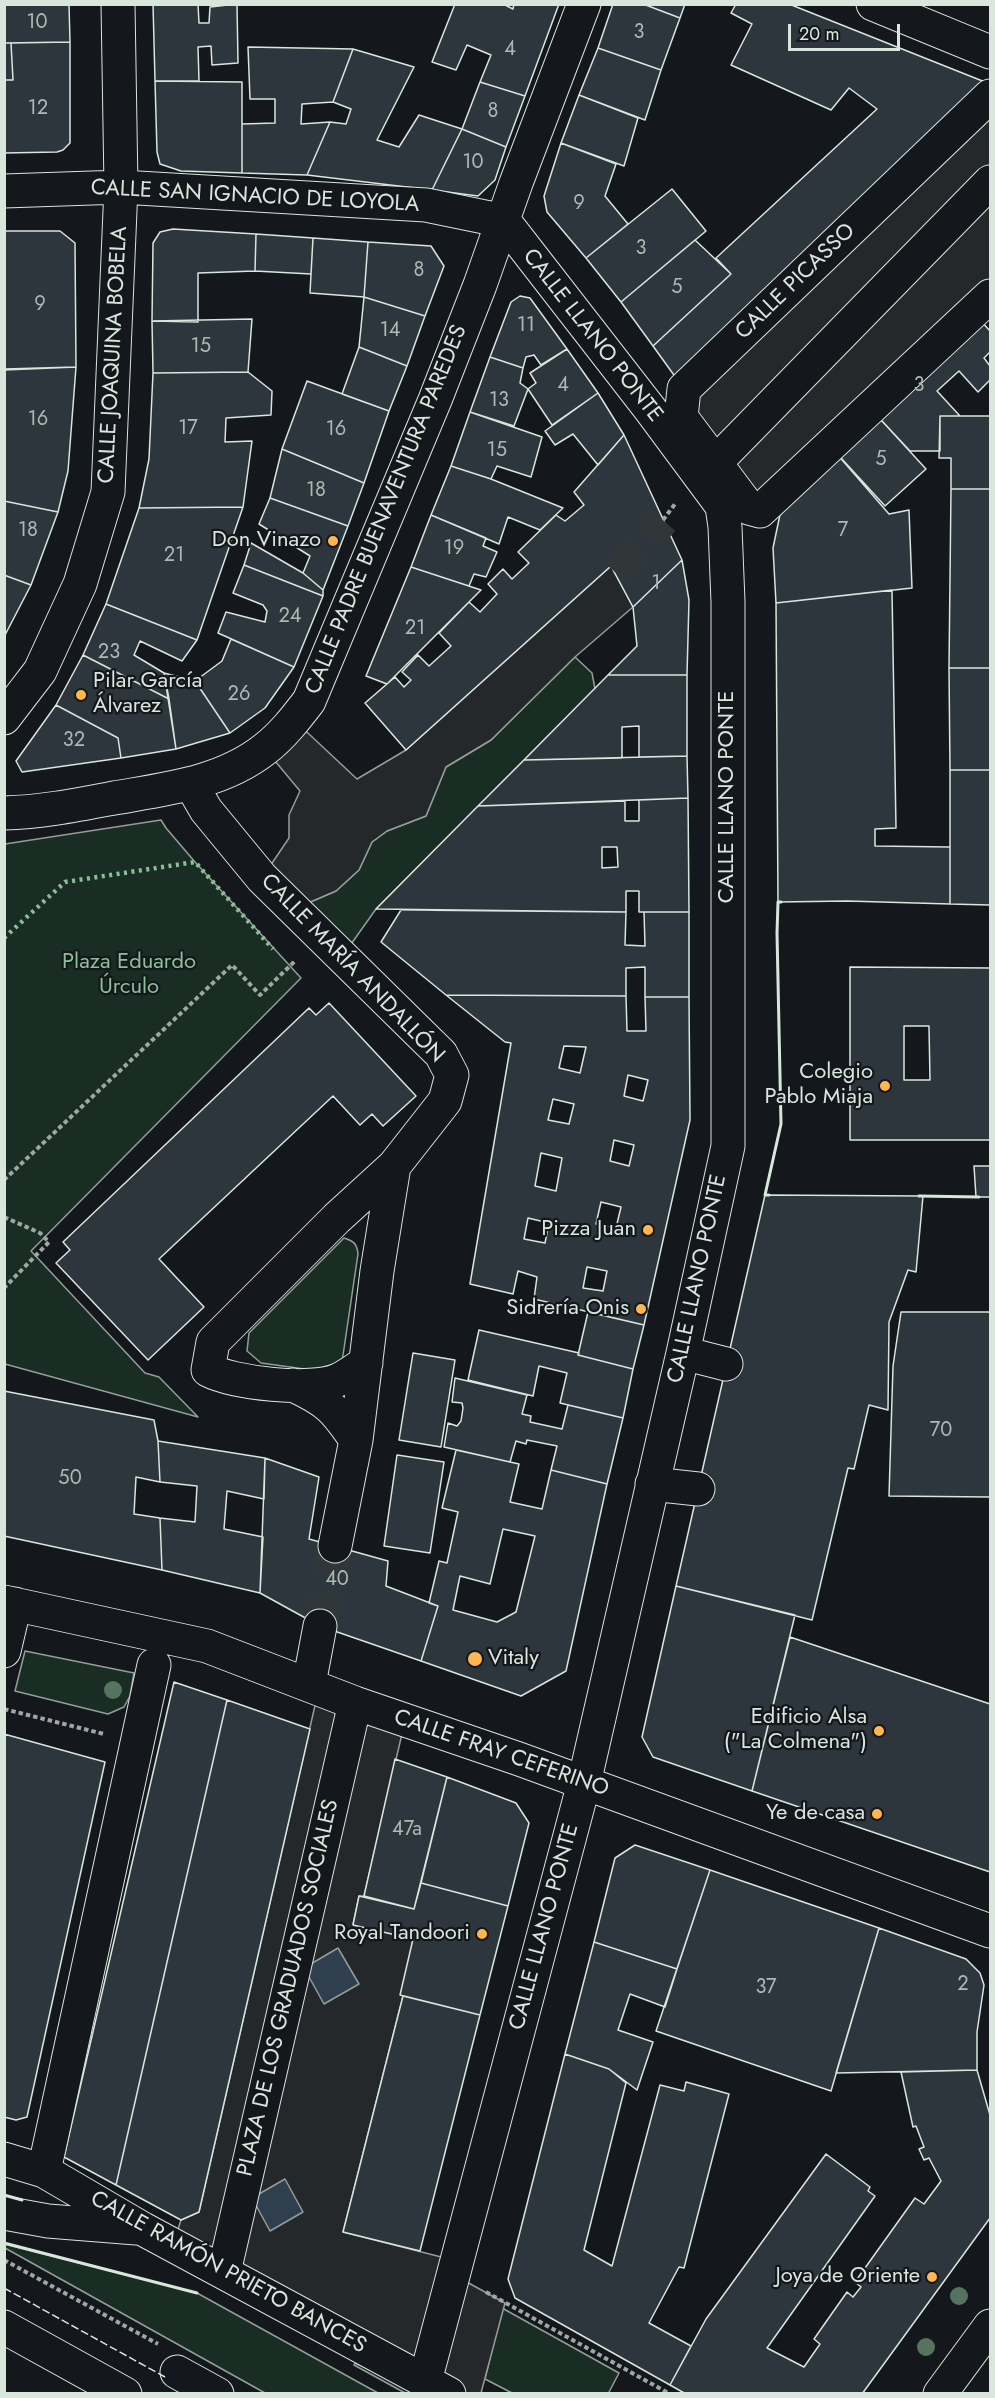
<!DOCTYPE html>
<meta charset="utf-8">
<style>
body{margin:0}
#map{position:relative;width:995px;height:2398px;overflow:hidden;background:#14181c;font-family:Jost,sans-serif}
canvas{display:block}
.frame{position:absolute;inset:0;border:6px solid #d8e6dc;pointer-events:none}
.scale{position:absolute;left:788px;top:24px;width:112px;height:27px;box-sizing:border-box;border:3px solid #d8e6dc;border-top:0;padding-left:8px;font-size:18px;line-height:21px;white-space:nowrap;color:#d8e6dc;-webkit-text-stroke:4px #14181c;paint-order:stroke}
</style>
<div id="map">
<canvas width="995" height="2398"></canvas>
<div class="frame"></div>
<div class="scale">20 m</div>
</div>
<script>
const c = document.querySelector('canvas').getContext('2d');
c.lineJoin = 'round';
function fillPath(path, color) { c.fillStyle = color; c.fill(path, 'evenodd'); }
function strokePath(path, color, width, dash) { c.strokeStyle = color; c.lineWidth = width; c.lineCap = dash ? 'butt' : 'round'; c.setLineDash(dash || []); c.stroke(path); }
function drawText(font, color, halo, rows, align = 'center') {
  c.font = font + ' Jost,sans-serif'; c.lineWidth = 4.5; c.setLineDash([]); c.textBaseline = 'middle'; c.strokeStyle = halo; c.fillStyle = color; for (const [text, x, y, turn = 0] of rows) {
    c.save(); c.translate(x, y); c.rotate((+turn || 0) * Math.PI / 180); c.textAlign = isNaN(turn) ? turn : align; if (halo) c.strokeText(text, 0, 0); c.fillText(text, 0, 0); c.restore();
  }
}
const green = new Path2D(`
 M575 657 592 673 595 689 376 909 349 947 308 903 336 891 359 870 372 842 387 831 426 816 446 767 491 740Z
 M161 820 166 828 195 862 301 978 31 1251 145 1373 159 1377 198 1417 5 1364V844Z
 M344 1238C354 1241 357 1244 358 1254L342 1362 326 1372 261 1363 247 1351 249 1333Z
 M25 1651 134 1673 130 1696 124 1707 108 1714 15 1691Z
 M4 2244 197 2293 378 2393H265L5 2248Z
 M502 2308 619 2373 608 2394 512 2393 485 2379Z
 M355 2363 421 2393H405L354 2365Z`);
fillPath(green, '#1a2d24');
strokePath(green, '#939e99', 1.5);
const parking = new Path2D(`
 M990 96V296L749 508 684 389Z
 M611 566 633 607 575 657 491 740 446 767 426 816 387 831 372 842 359 870 336 891 308 903 262 878 289 838V815L300 791 265 749 294 720 357 779 406 750Z
 M319 1688 405 1721 364 1896H359L353 1924 413 1939 403 1996 343 2232 457 2261 454 2275 505 2303 481 2393H449L173 2245 181 2220 199 2212Z`);
fillPath(parking, '#24282b');
strokePath(parking, '#939e99', 1.5);
const water = new Path2D(`
 M338 1948 359 1984 324 2004 304 1968Z
 M285 2179 303 2212 270 2231 252 2198Z`);
fillPath(water, '#2f3f4d');
strokePath(water, '#939e99', 1.5);
const building = new Path2D(`
 M4 4H69L70 42 4 43Z
 M153 4H198L199 23H209L210 7 237 4 238 63 212 65 211 46 198 47 199 81H155Z
 M455 4H503L513 9 514 4H559L525 96 480 82 491 55 467 45 456 70 432 62Z
 M613 4H643L680 18 661 70 598 48Z
 M643 4H685L680 18Z
 M736 4H789L990 84 684 389 653 346 731 274 716 258 877 109 849 88 831 110 731 65 752 24 731 13Z
 M70 42V143L63 150 57 152 4 153V80H13L11 43Z
 M4 43H11L13 80H4Z
 M248 47 353 49 333 102 302 104 301 124 330 122 307 175 242 173V124L275 123V99H250Z
 M598 48 661 70 645 120 579 95Z
 M353 49 414 67 377 140 399 147 419 115 462 129 432 190 307 175 330 122 346 124 351 109 333 102Z
 M155 81 242 82V173L181 171 160 164 157 152Z
 M480 82 525 96 506 147 462 129Z
 M579 95 638 118 624 166 561 143Z
 M462 129 506 147 495 180 478 196 432 190Z
 M561 143 616 164 605 196 628 224 586 258 547 212 544 196Z
 M672 189 706 231 621 302 586 258Z
 M173 229 256 234 255 271 198 273V322L152 321 153 243 160 232Z
 M4 231H60L75 243 76 367 4 370Z
 M256 234 313 238 311 274 255 271Z
 M313 238 368 242 364 297 310 293Z
 M695 240 731 274 653 346 621 302Z
 M368 242 431 246 444 266 425 316 364 297Z
 M520 296 530 298 567 349 541 365 534 355 526 357 523 368 490 357 511 302Z
 M364 297 425 316 407 366 359 347Z
 M973 312 990 331V352L984 358 990 366V380L978 392 959 371 937 391 960 416H940V451H910L870 408Z
 M252 319 248 372 153 373 152 321Z
 M359 347 407 366 389 411 342 394Z
 M567 349 598 393 552 425 528 389 536 383 530 373Z
 M490 357 523 368 520 383 528 389 514 426 470 412Z
 M76 367 68 471 58 512 4 501V369Z
 M248 372 272 391 271 415 226 418 225 442 252 441 243 507 139 508 149 459 153 373Z
 M307 381 389 411 364 483 282 449Z
 M598 393 624 435 598 465 573 434 555 445 545 431Z
 M870 408 926 469 885 506 830 446Z
 M470 412 542 437 531 477 497 466 491 479 451 466Z
 M940 416H990V489H951V458H939Z
 M624 435 682 560 633 607 611 566 406 750 365 703 395 677 404 687 411 680 402 672 418 655 429 666 451 646 439 633 469 602 480 612 497 594 488 584 503 569 512 579 529 563 518 552 556 515 565 521 584 505 574 492Z
 M830 446 889 514 909 510 912 588 776 603 773 548 782 505Z
 M282 449 364 483 348 526 270 498Z
 M451 466 491 479 563 508 540 530 508 517 499 544 431 515Z
 M951 489H990V668H949Z
 M270 498 348 526 323 590 303 573 310 556 259 524Z
 M4 501 58 512 31 585 4 575Z
 M243 507 197 640 106 604 139 508Z
 M431 515 486 538 483 546 497 552 486 577 474 574 469 586 411 567Z
 M251 543 303 573 323 590V596L244 565Z
 M682 560 689 600 687 675H608L637 646 633 607Z
 M244 565 323 596 294 667 218 633 226 612 265 622 267 611 263 605 233 593Z
 M411 567 481 590 387 684 366 676Z
 M4 575 31 585 4 637Z
 M892 590 896 828 875 829V846L950 847V904L847 901 778 902 776 603Z
 M106 604 197 640 182 661 140 641 134 655 164 673 169 699 83 655Z
 M231 639 294 667 265 708 230 733 195 681 222 661Z
 M83 655 169 699 176 749 121 758 118 738 56 705Z
 M949 668H990V770H950Z
 M164 673 195 681 230 733 176 749Z
 M608 675H687V756L639 757V726L622 727V758L524 760Z
 M56 705 118 738 121 758 22 772 16 761Z
 M687 756 688 798 478 806 524 760Z
 M950 770H990V905L950 904Z
 M688 798 689 912H639V891H626V912L376 909 478 806 625 801V821H639V800ZM602 847H617L618 867 602 868Z
 M401 910 626 912 625 945 645 946 644 912H689V997H645V967L626 968V996L446 995 381 942Z
 M850 967 990 968V1140H850ZM904 1026H929L930 1080H904Z
 M446 995 626 996 627 1031H646L645 997H689L690 1120 644 1325 534 1299 537 1277 518 1271 513 1294 470 1284 511 1043 505 1042ZM564 1046 586 1047 580 1073 559 1068ZM628 1075 648 1080 643 1101 624 1096ZM553 1099 574 1104 569 1124 548 1120ZM614 1140 634 1145 629 1166 610 1161ZM541 1153 562 1158 556 1191 535 1186ZM601 1202 621 1207 616 1228 596 1224ZM528 1218 549 1223 545 1243 524 1239ZM587 1267 607 1271 603 1291 583 1288Z
 M329 1003 416 1096 383 1126 372 1114 360 1125 333 1096 159 1259 204 1307 148 1360 56 1263 70 1250 63 1242 309 1008 316 1015Z
 M974 1166H990V1197H976Z
 M765 1195 923 1196 916 1272 908 1270 889 1322 888 1410 869 1405 854 1469 848 1468 812 1620 676 1586Z
 M588 1312 644 1325 633 1369 578 1355Z
 M901 1312H989L990 1314V1497L889 1496 893 1366Z
 M479 1330 579 1353 578 1355 633 1369 623 1418 560 1403 567 1373 539 1366 533 1396 468 1380Z
 M413 1353 455 1360 441 1447 399 1440Z
 M455 1378 527 1395 522 1414 531 1416 530 1422 562 1429 568 1405 623 1418 607 1484 551 1470 557 1446 527 1440 526 1444 516 1441 510 1462 444 1447 448 1423 457 1426 461 1421 463 1408 462 1403 452 1402Z
 M4 1391 154 1420 158 1441 160 1482 136 1477 134 1514 160 1518 162 1570 4 1536Z
 M158 1441 265 1458 264 1499 227 1491 224 1529 263 1537 260 1593 162 1570 160 1518 195 1522 197 1486 160 1482Z
 M456 1450 519 1464 510 1502 542 1509 551 1470 607 1484 566 1671 521 1696 421 1661 438 1606 429 1603 439 1561 447 1563 458 1512 442 1508ZM503 1529 535 1536 516 1612 497 1622 453 1610 460 1576 490 1584Z
 M397 1455 444 1462 430 1553 384 1546Z
 M265 1458 319 1477 309 1539 388 1561 386 1586 438 1606 421 1661 320 1626 260 1593Z
 M676 1586 795 1615 752 1791 653 1757 642 1737Z
 M790 1637 990 1704V1872L752 1791Z
 M174 1682 227 1700 116 2185 64 2157Z
 M227 1700 310 1729 199 2212 181 2220 116 2185Z
 M4 1734 105 1762 27 2117 16 2120 4 2117Z
 M395 1759 447 1777 414 1909 364 1896Z
 M447 1777 516 1803 529 1823 508 1906 421 1883Z
 M635 1845 710 1870 677 1969 594 1942 615 1858Z
 M710 1870 879 1928 831 2091 656 2031Z
 M421 1883 508 1906 480 2015 400 1995 413 1939 353 1925 359 1896 414 1909Z
 M879 1928 966 1959 980 1973 984 1985 977 2032V2070L836 2073Z
 M594 1942 677 1969 665 2007 630 1994 618 2030 653 2042 637 2090 609 2069 565 2054Z
 M403 1996 480 2015 420 2251 343 2232Z
 M565 2054 609 2069 626 2083 584 2250 612 2266 660 2085 684 2091 686 2082 729 2094 684 2268 679 2267 649 2323 691 2346 670 2385 515 2298 508 2279Z
 M977 2070 990 2115V2218L862 2394H686L670 2385 706 2319 826 2154 870 2187 868 2191 875 2196 767 2348 804 2367 820 2344 814 2339 847 2292 853 2297 861 2287 855 2282 915 2198 924 2204 941 2181 929 2158 924 2160 919 2149 924 2147 916 2126 913 2127 901 2072Z`);
fillPath(building, '#2c363c');
strokePath(building, '#d8e6dc', 1.5);
strokePath(new Path2D(`
 M616 573 663 520
 M320 1626 335 1546`), '#313739', 33, [33, 16]);
const minor = new Path2D(`
 M873 4 990 52
 M990 96 684 389 681 417 749 508 760 511 990 296
 M4 191 121 187 426 205 504 221 650 409 722 506 725 527 728 602V1146L683 1353 584 1783 425 2381
 M715 463 990 182
 M4 718 40 671 80 584 108 492 121 187 118 4
 M191 784 206 810 262 878 441 1054 452 1075 445 1101 394 1166 377 1271 356 1440 335 1546
 M4 813C42 812 77 805 114 798 166 789 222 783 265 749 282 736 296 718 309 701L435 400 480 285 516 183 584 4
 M683 1353 726 1364
 M366 1363C357 1368 347 1376 338 1380 311 1392 234 1383 208 1370L213 1342 337 1218 394 1166
 M293 1385C328 1401 335 1409 356 1440
 M652 1484 698 1489
 M4 1602 207 1646 355 1703 519 1759 990 1931
 M4 1651 15 1604
 M309 1684 320 1626
 M4 2159 44 2171 143 2229 449 2394
 M44 2171 154 1665
 M4 2213 48 2221 136 2228
 M224 2272 355 1703
 M177 2372 217 2394
 M940 2394 990 2326`);
const major = new Path2D(`
 M4 2327 125 2394`);
strokePath(minor, '#d8e6dc', 35);
strokePath(major, '#d8e6dc', 35);
strokePath(new Path2D(`
 M663 520 675 504
 M4 1180 232 965 260 995 296 960
 M4 1217 40 1233 49 1242 4 1288
 M4 1709 104 1734
 M4 2260 158 2344
 M486 2292 670 2394`), '#9da8a2', 4, [4.5, 3]);
strokePath(minor, '#14181c', 33);
strokePath(major, '#14181c', 33);
strokePath(new Path2D(`
 M4 938 65 882 195 862 273 949`), '#8ac095', 4.5, [3, 4.5]);
strokePath(new Path2D(`
 M4 2288 165 2377`), '#d8e6dc', 1.5, [8, 3]);
strokePath(new Path2D(`
 M769 1195H765L781 1124 777 933 778 902H781
 M919 1196 979 1197
 M4 2195 22 2200
 M4 2243 197 2293`), '#d8e6dc', 3);
c.fillStyle = '#55745f';
for (const [x, y] of [
 [113,1690],
 [959,2296],
 [926,2347]
]) { c.beginPath(); c.arc(x, y, 9, 0, 2 * Math.PI); c.fill(); }
for (const [x, y, r, color] of [
 [333,541,6,"#ffb74d"],
 [81,695,6,"#ffb74d"],
 [885,1086,6,"#ffb74d"],
 [648,1230,6,"#ffb74d"],
 [641,1309,6,"#ffb74d"],
 [475,1659,8,"#ffb74d"],
 [879,1731,6,"#ffb74d"],
 [877,1814,6,"#ffb74d"],
 [482,1934,6,"#ffb74d"],
 [932,2277,6,"#ffb74d"]
]) { const dot = new Path2D(); dot.arc(x, y, r, 0, 2 * Math.PI); c.fillStyle = color; c.fill(dot); strokePath(dot, '#14181c', 2); }
drawText('20px', '#adbab4', null, [
 ["10",37,23],
 ["3",639,33],
 ["4",510,50],
 ["12",38,109],
 ["8",493,112],
 ["10",473,163],
 ["9",579,204],
 ["3",641,249],
 ["8",419,271],
 ["5",677,288],
 ["9",40,305],
 ["11",526,326],
 ["14",390,331],
 ["15",201,347],
 ["4",563,386],
 ["3",919,386],
 ["13",499,401],
 ["16",38,420],
 ["17",188,429],
 ["16",336,430],
 ["15",497,451],
 ["5",881,460],
 ["18",316,491],
 ["18",28,531],
 ["7",843,531],
 ["19",454,549],
 ["21",174,556],
 ["1",656,584],
 ["24",290,617],
 ["21",415,629],
 ["23",109,653],
 ["26",239,695],
 ["32",74,741],
 ["70",941,1431],
 ["50",70,1479],
 ["40",337,1580],
 ["47a",407,1830],
 ["2",963,1985],
 ["37",766,1988]
]);
drawText('22px', '#d8e6dc', '#14181c', [
 ["CALLE SAN IGNACIO DE LOYOLA",255,197,3],
 ["CALLE PICASSO",796,282,-44],
 ["CALLE LLANO PONTE",592,336,52],
 ["CALLE JOAQUINA BOBELA",114,355,-87],
 ["CALLE PADRE BUENAVENTURA PAREDES",387,510,-68],
 ["CALLE LLANO PONTE",728,797,-90],
 ["CALLE MARÍA ANDALLÓN",352,969,46],
 ["CALLE LLANO PONTE",698,1279,-78],
 ["CALLE FRAY CEFERINO",501,1754,19],
 ["CALLE LLANO PONTE",545,1927,-75],
 ["PLAZA DE LOS GRADUADOS SOCIALES",289,1988,-77],
 ["CALLE RAMÓN PRIETO BANCES",228,2273,29]
]);
drawText('22px', '#d8e6dc', '#14181c', [
 ["Don Vinazo",321,541],
 ["Pilar García",93,682,"left"],
 ["Álvarez",93,707,"left"],
 ["Colegio",873,1073],
 ["Pablo Miaja",873,1098],
 ["Pizza Juan",636,1230],
 ["Sidrería Onis",629,1309],
 ["Vitaly",488,1659,"left"],
 ["Edificio Alsa",867,1718],
 ["(\"La Colmena\")",867,1743],
 ["Ye de casa",865,1814],
 ["Royal Tandoori",470,1934],
 ["Joya de Oriente",920,2277]
], 'right');
drawText('22px', '#8ac095', '#14181c', [
 ["Plaza Eduardo",129,963],
 ["Úrculo",129,988]
]);
</script>
